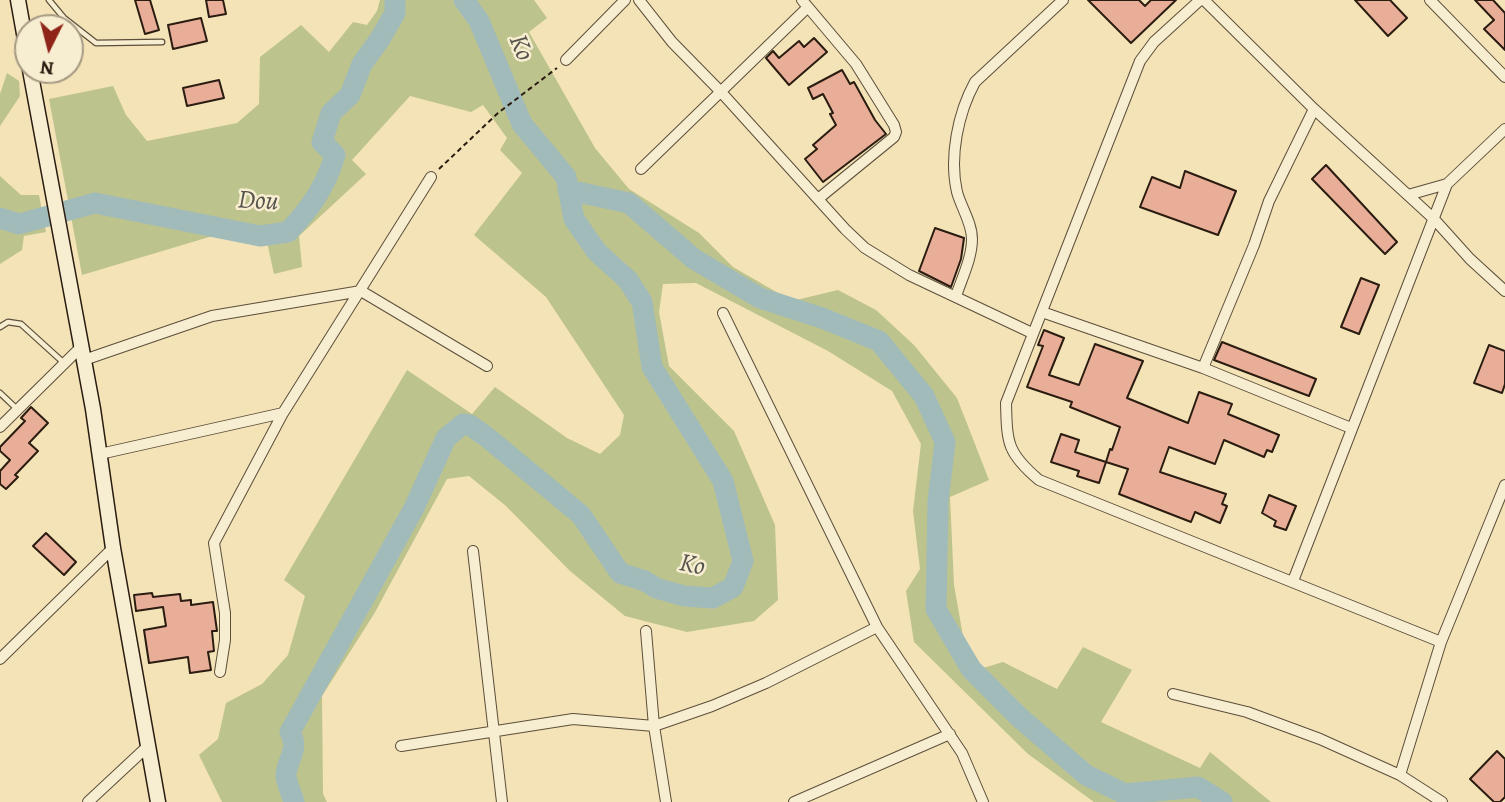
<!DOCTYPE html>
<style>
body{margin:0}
#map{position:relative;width:1505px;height:802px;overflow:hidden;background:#f3e3b7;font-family:Alegreya,serif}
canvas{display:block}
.north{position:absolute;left:14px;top:14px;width:70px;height:70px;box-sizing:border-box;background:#f7edd0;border:2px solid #a59983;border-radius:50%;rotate:186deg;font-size:19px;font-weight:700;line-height:28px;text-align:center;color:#2a1c10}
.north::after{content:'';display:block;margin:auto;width:24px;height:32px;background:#8f2418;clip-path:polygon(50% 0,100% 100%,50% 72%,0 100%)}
</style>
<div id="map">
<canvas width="1505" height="802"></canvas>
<div class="north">N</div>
</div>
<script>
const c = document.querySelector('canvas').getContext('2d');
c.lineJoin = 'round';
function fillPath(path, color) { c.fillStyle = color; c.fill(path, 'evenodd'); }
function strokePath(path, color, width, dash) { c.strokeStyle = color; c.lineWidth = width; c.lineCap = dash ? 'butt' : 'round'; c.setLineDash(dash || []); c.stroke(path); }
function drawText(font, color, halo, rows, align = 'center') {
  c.font = font + ' Alegreya,serif'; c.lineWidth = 5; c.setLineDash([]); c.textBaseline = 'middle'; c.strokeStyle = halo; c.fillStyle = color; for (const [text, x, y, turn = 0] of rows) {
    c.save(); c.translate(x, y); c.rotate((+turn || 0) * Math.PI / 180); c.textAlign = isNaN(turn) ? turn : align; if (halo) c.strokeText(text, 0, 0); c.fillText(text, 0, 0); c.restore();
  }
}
fillPath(new Path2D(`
 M380 0H534L547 18 529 32 595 148 629 189 699 233 733 267 792 301 838 290 876 310 914 345 957 398 989 480 950 497 954 585 963 636 983 668 1003 662 1057 689 1083 647 1132 670 1101 722 1200 768 1210 752 1271 802H1094L1028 754 914 642 906 591 920 569 913 511 921 444 892 391 828 351 696 283 663 284 659 312 669 366 734 431 775 525 778 600 754 621 687 632 625 616 570 571 506 506 469 476 447 479 374 614 322 696 323 794 327 802H222L199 755 218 739 226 703 262 684 288 655 305 596 284 580 407 370 472 414 495 387 567 438 600 454 620 435 624 415 546 297 474 235 522 173 500 150 507 138 483 105 471 112 410 96 352 160 366 174 299 236 302 267 274 274 267 242 216 235 82 275 49 99 113 86 126 115 147 141 237 123 259 104 260 57 301 25 329 52 353 22 367 25 377 11Z
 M7 73 19 81 20 96 0 126V94Z
 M0 176 21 195H39L46 232 24 236 22 250 0 264Z`), '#bdc38d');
strokePath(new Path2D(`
 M568 190 629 203 694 259 760 298 822 318 879 341 924 396 945 442 938 501 936 609 971 669 1018 716 1086 775 1125 794 1198 787 1222 802
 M0 218 19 224 95 203 260 236 288 232C310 209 326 186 335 155L322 142 331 113 350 95 362 64 380 39 395 13V0
 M294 802C292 794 286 783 286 775 287 758 300 750 290 732L414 508 446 438 463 424 470 425 488 438 581 515 620 573 645 581 656 588 684 596 713 598 733 587 743 561 723 481 652 367 642 302 628 280 597 252 574 219 566 177 522 124 479 21 464 0`), '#a1bbba', 21);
const building = new Path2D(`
 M135 0H150L159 30 145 34Z
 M206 0H223L226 14 209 17Z
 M1088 0H1139L1145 6 1151 0H1176L1131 43Z
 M1355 0H1390L1407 18 1388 36Z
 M1475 0H1493L1505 13V50L1484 29 1494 20Z
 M201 18 207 41 173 49 168 25Z
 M814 38 827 52 789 85 766 58 773 51 779 58 799 41 804 47Z
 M842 70 850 84 854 82 875 120 886 134 823 182 805 159 817 149 813 145 836 125 830 114 833 113 823 94 813 99 808 88Z
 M219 80 224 98 187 106 183 88Z
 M1326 165 1397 242 1385 254 1312 179Z
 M1185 171 1236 191 1218 235 1140 207 1152 177 1180 188Z
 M935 228 964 238 961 259 951 287 919 271Z
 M1361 278 1379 285 1359 334 1341 327Z
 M1044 330 1064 338 1049 375 1079 385 1095 344 1143 361 1127 398 1188 423 1199 392 1232 404 1228 414 1279 435 1272 452 1267 450 1264 457 1224 440 1215 464 1169 447 1160 472 1226 494 1222 504 1227 506 1220 523 1195 512 1191 522 1119 494 1128 469 1106 462 1110 449 1112 450 1120 427 1070 407 1072 402 1027 387 1043 346 1038 345Z
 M1222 342 1316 379 1309 396 1214 360Z
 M1489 345 1505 351V384L1502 393 1474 383Z
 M31 407 48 423 29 443 38 451 15 475 18 477 6 489 0 484V471L10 460 0 451V447L25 421 21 418Z
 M1061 434 1079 440 1075 452 1106 462 1099 483 1077 476 1079 471 1051 462Z
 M1269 495 1296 506 1286 530 1274 526 1276 521 1262 513Z
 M46 533 76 562 64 575 33 546Z
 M152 593 153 597 180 594 181 601 191 600V605L213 602 217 631H212L214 651 208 652 211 670 190 673 188 657 149 663 144 630 166 626 163 607 136 611 134 595Z
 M1497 751 1505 759V797L1500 802H1494L1470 779Z`);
fillPath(building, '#e9ae97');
strokePath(building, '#2a1c10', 2);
const lane = new Path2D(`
 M49 0 64 18 96 43 162 42
 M0 327 8 322 21 324 64 363
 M0 393 17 409`);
const street = new Path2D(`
 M639 0 672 42 721 92 845 229 865 248 909 275 1032 333
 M802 0 856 64 894 125 896 132 894 137 818 199
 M1200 0 1154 42 1140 61 1006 403C1007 443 1007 453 1039 480L1441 642
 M1204 0 1314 109 1434 219 1470 259 1505 291
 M1430 0 1505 77
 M566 60 625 0
 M1314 109 1269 201 1254 245 1203 368 1351 428
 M641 169 808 7
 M1408 195 1447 184
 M956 296C962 278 972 258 972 239 972 223 961 207 957 192 949 157 958 113 975 82L1063 0
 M1042 312 1203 368
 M723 313 877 627 962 753 983 802
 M84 360 212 316 361 291 487 366
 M0 427 81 347
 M100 454 283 413
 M473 551 502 802
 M1293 581 1447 184 1505 129
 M646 631 654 726 666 802
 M0 659 113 548
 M220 672 225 640V613L214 543 283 413 431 177
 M1173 694 1247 712 1320 739 1400 775 1442 802
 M401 746 573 719 654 726 712 706 766 683 877 627
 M1400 775 1441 642 1505 485
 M88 802 148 746
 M794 802 950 734`);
const secondary = new Path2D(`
 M18 0 28 56
 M30 70 93 409 113 548 158 802`);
strokePath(lane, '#5c4e3a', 7);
strokePath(street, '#5c4e3a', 12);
strokePath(secondary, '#2a1c10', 17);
strokePath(new Path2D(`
 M439 169 498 113 557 68`), '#2a1c10', 2, [5, 3.5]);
strokePath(lane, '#f7edd0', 4.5);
strokePath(street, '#f7edd0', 10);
strokePath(secondary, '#f7edd0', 14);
drawText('italic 26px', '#54544c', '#f7edd0', [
 ["Ko",520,48,67],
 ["Dou",258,202,3],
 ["Ko",692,566,11]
]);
</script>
